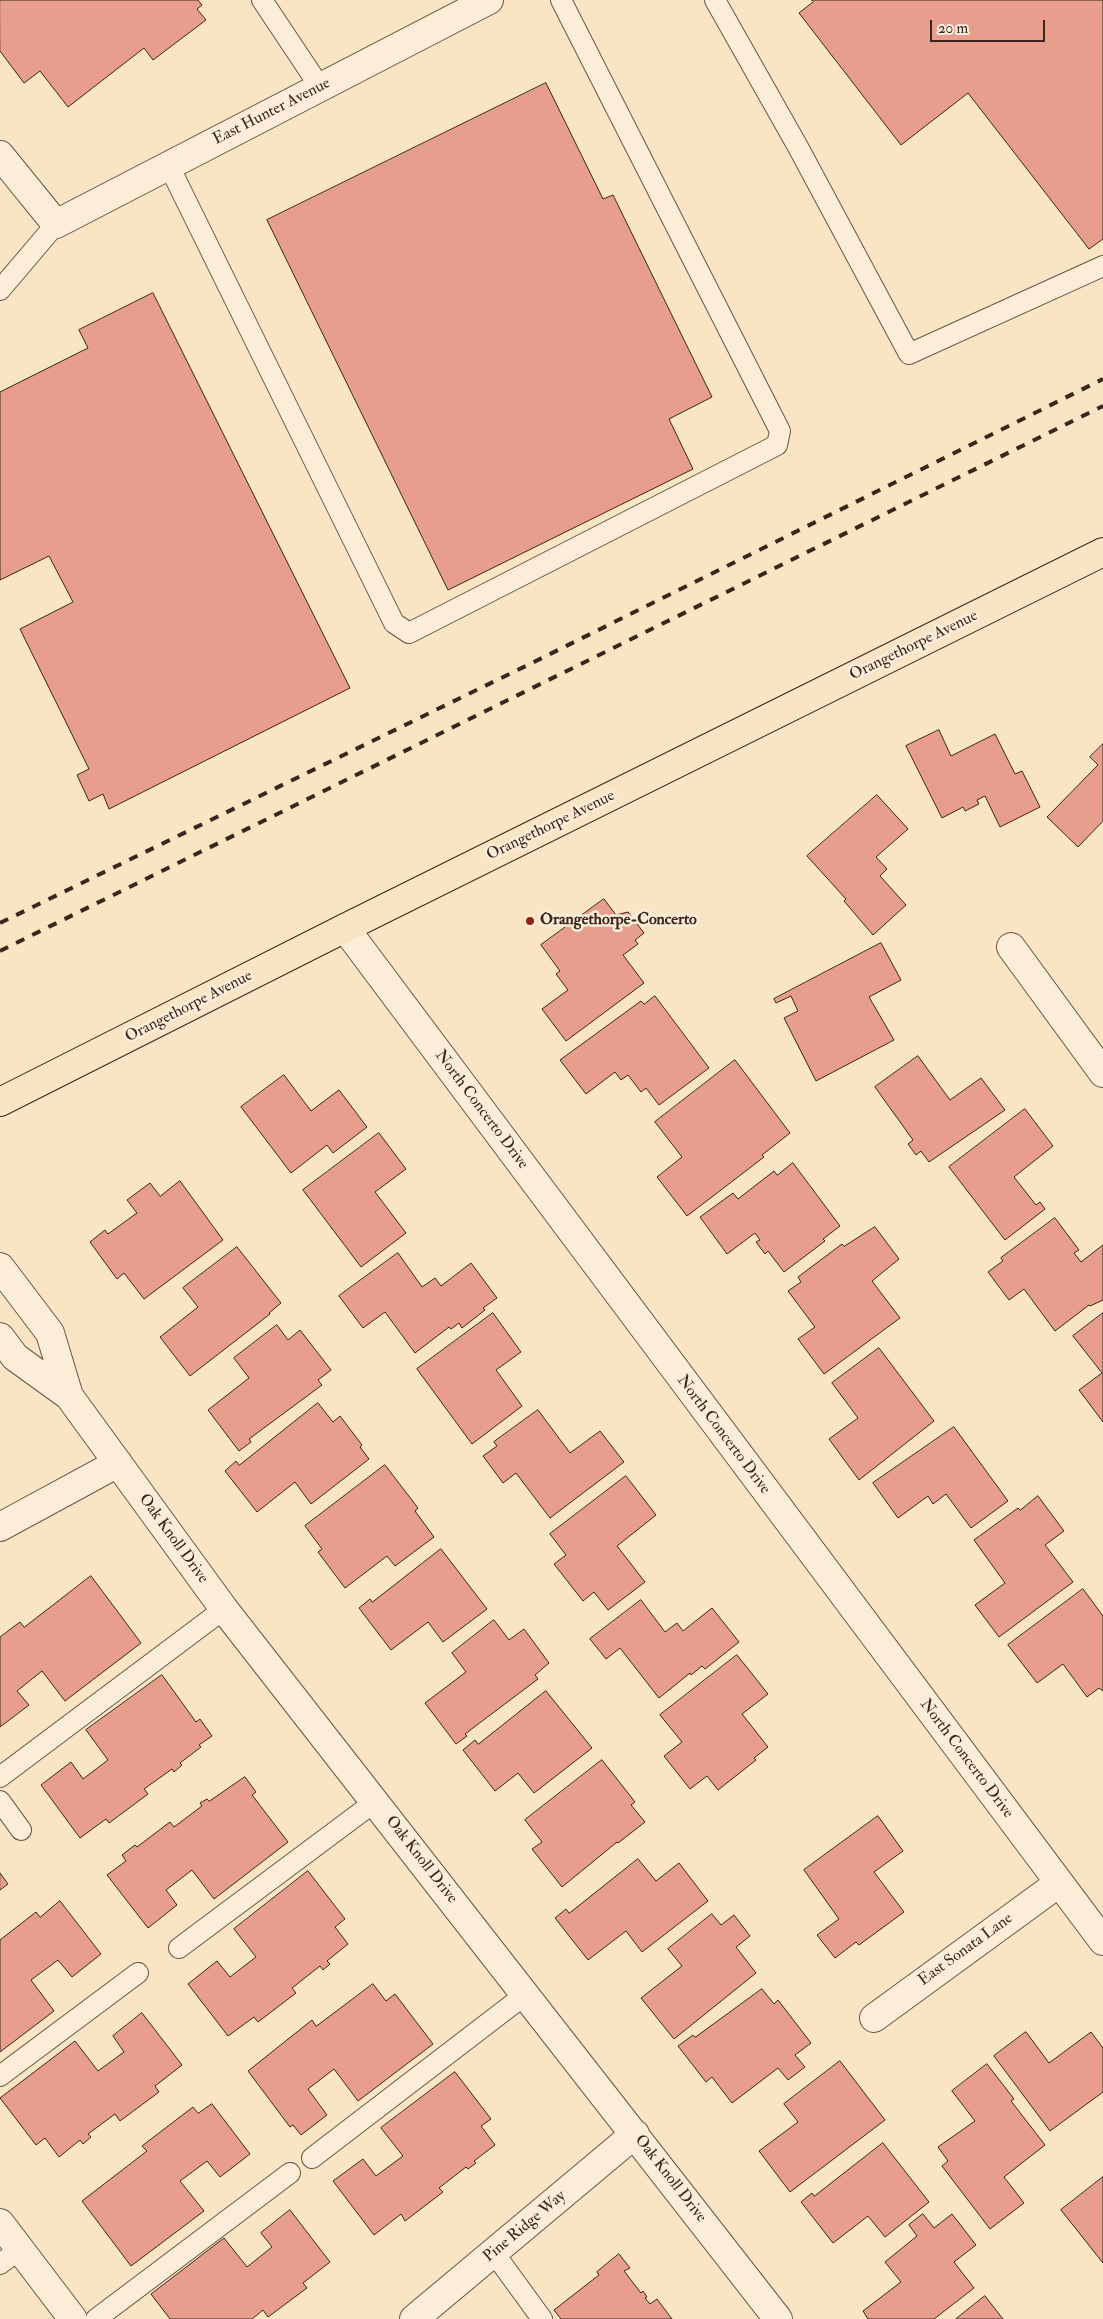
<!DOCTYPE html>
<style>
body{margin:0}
#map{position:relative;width:1103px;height:2319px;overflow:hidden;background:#f9e4c3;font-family:"IM FELL Double Pica",serif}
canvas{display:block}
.scale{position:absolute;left:930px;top:20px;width:115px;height:22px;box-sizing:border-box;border:2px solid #3b251d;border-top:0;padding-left:6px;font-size:15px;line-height:18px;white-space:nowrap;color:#3b251d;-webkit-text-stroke:4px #fbedd8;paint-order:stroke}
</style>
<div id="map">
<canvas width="1103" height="2319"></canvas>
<div class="scale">20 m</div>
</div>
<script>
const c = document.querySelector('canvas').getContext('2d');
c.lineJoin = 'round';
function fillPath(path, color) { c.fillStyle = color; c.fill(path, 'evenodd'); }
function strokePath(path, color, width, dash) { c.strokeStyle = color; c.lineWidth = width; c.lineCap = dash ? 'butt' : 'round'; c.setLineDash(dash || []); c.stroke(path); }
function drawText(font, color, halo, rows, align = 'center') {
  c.font = font + ' "IM FELL Double Pica",serif'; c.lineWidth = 5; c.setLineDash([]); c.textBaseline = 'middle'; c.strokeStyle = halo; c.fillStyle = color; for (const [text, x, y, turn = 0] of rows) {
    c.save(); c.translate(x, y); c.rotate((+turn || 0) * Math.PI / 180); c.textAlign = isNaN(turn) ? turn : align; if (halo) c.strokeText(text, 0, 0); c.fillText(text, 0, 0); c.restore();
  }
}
const building = new Path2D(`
 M0 0H198L202 5 197 9 206 20 153 60 144 48 68 107 40 71 24 83 0 51Z
 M812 0H1103V239L1089 249 968 93 901 145 799 13 813 2Z
 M546 83 603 199 613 195 712 397 669 419 693 469 448 590 267 220Z
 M153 293 350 688 109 809 103 794 89 801 77 775 89 769 20 629 73 602 49 556 0 580V392L88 348 79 330Z
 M939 730 951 756 995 734 1015 774 1022 771 1040 807 1000 827 985 796 977 800 979 804 965 811 963 807 942 818 906 746Z
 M1103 744V821L1078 847 1047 817 1098 765 1090 757Z
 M877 795 908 829 876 857 887 869 880 876 906 905 873 935 844 901 846 899 807 856Z
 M604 899 616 915 628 912 644 933 635 940 638 944 623 955 644 983 566 1041 542 1009 568 990 556 974 560 971 541 945Z
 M881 943 901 980 869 997 894 1040 816 1081 784 1018 798 1011 791 996 776 1003 774 999Z
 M655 996 709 1068 659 1105 646 1088 641 1092 628 1075 621 1080 615 1072 586 1094 560 1060 641 1001 644 1004Z
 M918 1056 950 1100 981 1078 1005 1110 929 1162 921 1151 916 1155 908 1144 913 1140 875 1087Z
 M735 1060 790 1133 762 1155 764 1157 687 1216 657 1177 682 1157 655 1122Z
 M284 1075 311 1111 339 1090 367 1127 333 1153 327 1145 291 1173 241 1107Z
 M1025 1109 1053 1146 1014 1177 1036 1205 1040 1202 1045 1209 1005 1240 949 1167Z
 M379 1133 406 1169 375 1192 406 1233 361 1267 303 1190Z
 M793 1163 840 1226 823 1239 825 1241 784 1272 768 1251 765 1254 756 1242 760 1240 755 1233 727 1254 700 1217 733 1193 738 1199 774 1171 777 1175Z
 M180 1181 223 1240 144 1299 124 1273 117 1279 90 1242 105 1230 108 1234 137 1213 127 1200 150 1183 160 1196Z
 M1055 1218 1079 1250 1074 1253 1081 1262 1103 1245V1300L1090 1306 1089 1305 1055 1331 1024 1289 1009 1300 988 1272 1003 1261 1001 1258Z
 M875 1227 899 1259 872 1281 900 1318 824 1374 798 1339 815 1327 788 1291 801 1282 798 1277 842 1244 844 1246Z
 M237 1247 281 1303 269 1313 270 1314 190 1376 160 1337 198 1307 183 1288Z
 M398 1253 422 1287 435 1278 441 1286 471 1263 497 1298 483 1308 485 1310 462 1328 459 1323 451 1329 449 1327 415 1353 385 1312 363 1328 339 1296Z
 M493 1313 521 1352 496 1370 522 1406 472 1444 417 1369Z
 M1103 1313V1422L1079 1390 1102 1373 1073 1336Z
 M277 1325 288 1340 300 1330 331 1370 318 1380 322 1385 249 1439 251 1442 239 1451 208 1410 249 1378 234 1358Z
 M879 1348 934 1421 859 1480 829 1439 858 1418 832 1383Z
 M318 1403 333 1422 340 1416 362 1445 360 1447 369 1459 311 1504 295 1482 257 1512 225 1471 236 1461 239 1465Z
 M538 1410 570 1453 600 1431 624 1462 550 1518 516 1473 503 1483 483 1456 497 1446 494 1442Z
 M954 1427 1008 1501 971 1528 946 1494 933 1504 928 1496 898 1518 873 1483Z
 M385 1465 418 1508 415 1511 434 1537 395 1566 387 1556 345 1588 318 1552 322 1549 305 1526Z
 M626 1476 656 1515 617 1546 645 1582 608 1610 594 1592 583 1601 554 1564 566 1555 550 1534Z
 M1038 1496 1064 1531 1045 1545 1073 1582 999 1637 975 1605 1005 1583 974 1540 1018 1508 1020 1510Z
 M441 1549 487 1609 443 1642 428 1622 391 1650 359 1608 370 1599 372 1602Z
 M91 1576 141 1643 65 1701 42 1671 17 1691 29 1705 0 1727V1637L20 1622 24 1627Z
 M1083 1589 1103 1616V1691L1099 1688 1087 1697 1063 1664 1037 1683 1008 1645Z
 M641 1600 665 1632 677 1623 683 1631 712 1608 739 1642 705 1669 702 1666 691 1675 690 1673 659 1698 620 1648 606 1659 590 1639Z
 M494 1620 509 1640 524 1629 549 1663 535 1675 538 1679 465 1734 467 1736 456 1744 425 1703 466 1672 452 1653Z
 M737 1655 768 1694 742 1714 768 1747 754 1758 756 1760 718 1790 707 1776 690 1789 664 1756 682 1742 660 1715Z
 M162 1675 196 1722 200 1719 212 1736 199 1745 201 1747 180 1763 182 1765 174 1772 172 1769 144 1789 148 1794 109 1823 106 1819 80 1838 41 1785 71 1762 83 1779 108 1760 86 1730Z
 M546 1691 592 1748 534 1793 518 1773 495 1791 463 1750 475 1740 478 1744Z
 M602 1760 635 1802 631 1805 645 1822 618 1843 617 1842 562 1887 532 1849 542 1842 525 1820Z
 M245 1777 256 1792 252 1795 288 1842 214 1899 192 1870 166 1890 177 1905 148 1928 107 1875 126 1861 122 1855 135 1845 137 1847 170 1822 174 1827 202 1806 200 1803 207 1799 209 1801Z
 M878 1816 903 1851 874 1872 904 1912 859 1945 856 1942 835 1958 817 1935 839 1919 804 1870Z
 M638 1859 656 1881 679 1863 708 1901 642 1952 626 1931 588 1960 555 1918 566 1909 569 1913Z
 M308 1871 345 1919 335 1927 348 1944 327 1961 330 1964 323 1970 320 1966 292 1988 296 1993 258 2022 254 2017 228 2036 188 1984 217 1961 230 1977 256 1957 234 1929Z
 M0 1873 8 1884 0 1890Z
 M60 1901 101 1954 72 1977 58 1960 31 1980 54 2011 0 2052V1940L36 1912 40 1917Z
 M712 1914 721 1925 734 1915 750 1936 736 1947 756 1973 674 2039 641 1998 682 1966 668 1949Z
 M373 1984 386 2001 395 1994 433 2044 358 2101 334 2069 308 2089 327 2115 301 2135 293 2125 290 2127 248 2071 312 2020 316 2026Z
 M762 1989 774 2004 778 2000 811 2043 795 2055 805 2067 788 2080 778 2068 732 2103 712 2077 706 2082 678 2046 693 2035 695 2037Z
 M142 2013 182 2065 155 2086 159 2092 120 2121 115 2114 88 2134 91 2137 83 2144 80 2140 59 2157 45 2138 36 2145 0 2098 75 2041 98 2071 124 2052 113 2036Z
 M1026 2032 1049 2063 1091 2032 1103 2048V2092L1050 2131 994 2056Z
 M840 2061 885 2120 790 2192 759 2151 798 2122 784 2104Z
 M987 2064 1014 2099 1011 2101 1045 2145 1004 2177 1024 2203 990 2229 942 2166 948 2161 938 2147 975 2121 952 2091Z
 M455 2072 491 2119 481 2126 495 2145 474 2161 476 2163 468 2169 466 2167 439 2188 443 2192 405 2221 401 2214 374 2235 333 2181 363 2159 376 2176 403 2156 381 2128Z
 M212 2104 250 2154 220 2177 207 2161 180 2181 204 2211 131 2266 82 2201 147 2151 142 2146 193 2107 198 2113Z
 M883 2143 929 2202 885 2237 868 2216 833 2243 801 2202 812 2193 814 2196Z
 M1103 2177V2263L1061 2210Z
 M290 2210 330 2262 303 2283 307 2288 268 2317 263 2310 252 2319H170L151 2294 224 2238 247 2267 272 2247 261 2233Z
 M923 2214 934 2228 952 2214 976 2245 954 2262 974 2288 934 2319H868L863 2311 901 2282 885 2262 917 2236 909 2225Z
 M619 2254 630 2268 624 2271 641 2293 643 2291 647 2297 645 2298 650 2304 657 2299 672 2319H561L554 2310 599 2275 597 2272Z
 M985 2296 1003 2319H956Z`);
fillPath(building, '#e89e8d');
strokePath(building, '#3b251d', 1);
const lane = new Path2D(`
 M262 0 320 87
 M715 0 798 147 909 354 1103 266
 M169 166 394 623 409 633 777 445 780 431 561 0
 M0 290 56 224
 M0 1777 224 1609
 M0 1801 21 1830
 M179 1948 376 1801
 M0 2076 138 1973
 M312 2158 526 1994
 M494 2253 542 2319
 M0 2264 20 2249
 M96 2319 290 2173`);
const street = new Path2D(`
 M0 155 56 224 489 0
 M345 928 1103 1941
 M1011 947 1103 1073
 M0 1267 50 1333 69 1396 224 1609 778 2319
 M0 1337 15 1357 69 1396
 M0 1527 118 1463
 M874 2018 1059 1883
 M0 2223 73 2319
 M414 2319 635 2134`);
const primary = new Path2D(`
 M0 1102 345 928 1103 552`);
strokePath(lane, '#6a5546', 22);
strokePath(street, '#6a5546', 30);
strokePath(primary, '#3b251d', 30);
strokePath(lane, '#fbedd8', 20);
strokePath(street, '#fbedd8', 28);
strokePath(primary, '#f9e4c3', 28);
strokePath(new Path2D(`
 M0 923 536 661 1103 379
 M0 951 1103 406`), '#3b251d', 4, [9, 9]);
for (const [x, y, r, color] of [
 [530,921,5,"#8f2418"]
]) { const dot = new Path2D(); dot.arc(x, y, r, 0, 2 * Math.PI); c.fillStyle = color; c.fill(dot); strokePath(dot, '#fbedd8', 2); }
drawText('16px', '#3b251d', '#fbedd8', [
 ["East Hunter Avenue",272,112,-27],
 ["Orangethorpe Avenue",914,646,-26],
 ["Orangethorpe Avenue",551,826,-26],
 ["Orangethorpe Avenue",189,1007,-27],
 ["North Concerto Drive",481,1110,53],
 ["North Concerto Drive",723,1435,53],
 ["Oak Knoll Drive",173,1539,54],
 ["North Concerto Drive",966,1759,53],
 ["Oak Knoll Drive",421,1860,52],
 ["East Sonata Lane",966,1950,-36],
 ["Oak Knoll Drive",670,2179,52],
 ["Pine Ridge Way",525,2227,-40]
]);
drawText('bold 16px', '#3b251d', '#fbedd8', [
 ["Orangethorpe-Concerto",540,921]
], 'left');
</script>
